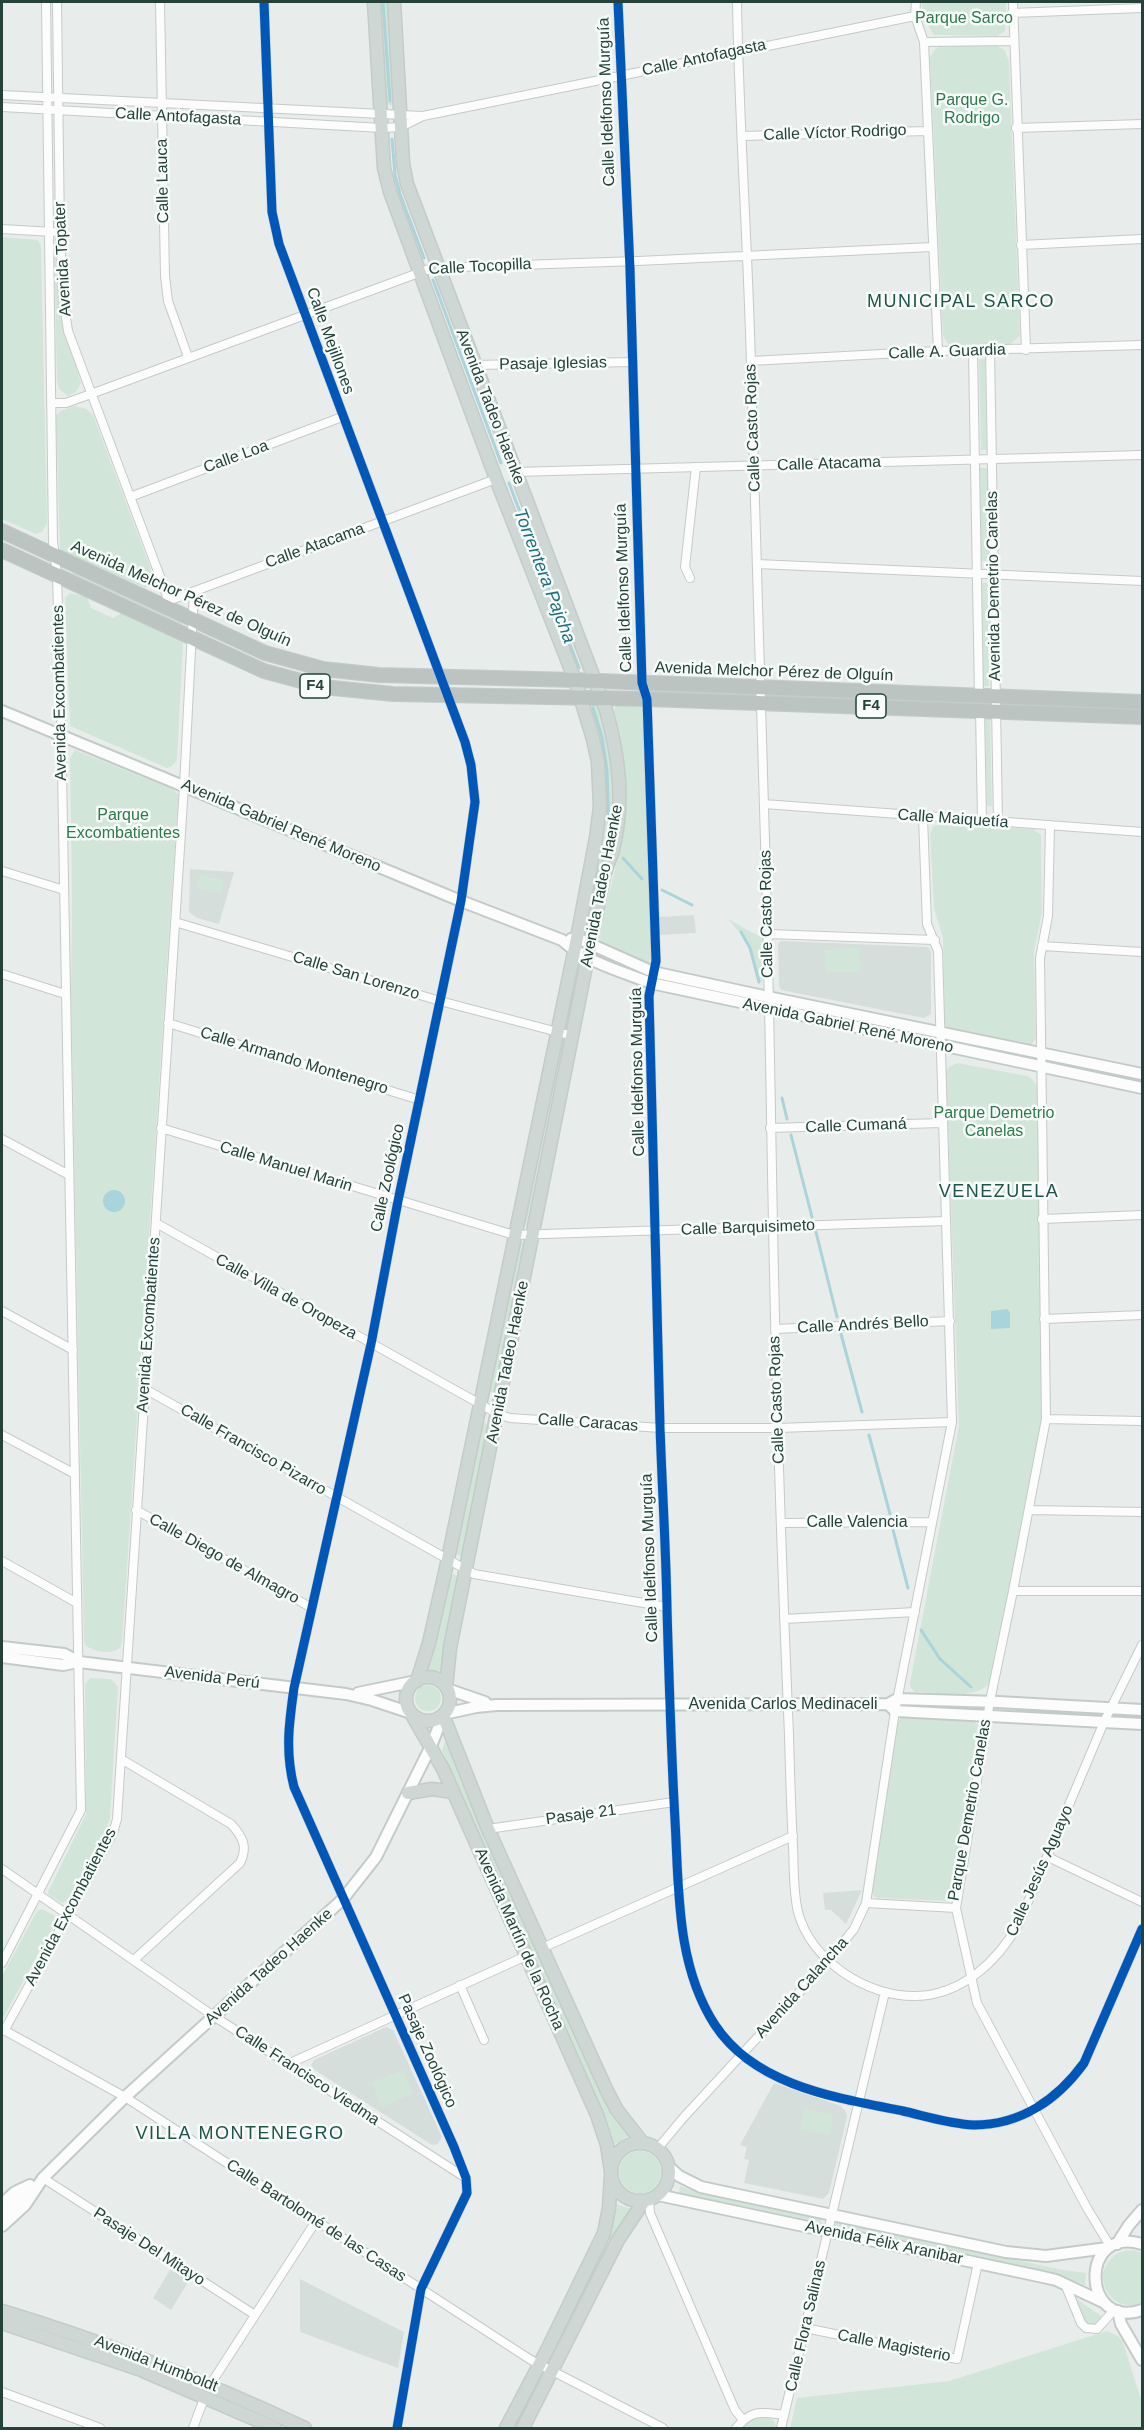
<!DOCTYPE html>
<meta charset="utf-8">
<style>
body{margin:0}
#map{position:relative;width:1144px;height:2430px;overflow:hidden;background:#e8edeb;font-family:Arial,sans-serif}
canvas{display:block}
.frame{position:absolute;inset:0;border:3px solid #24423a;pointer-events:none}
</style>
<div id="map">
<canvas width="1144" height="2430"></canvas>
<div class="frame"></div>
</div>
<script>
const c = document.querySelector('canvas').getContext('2d');
c.lineJoin = 'round';
function fillPath(path, color) { c.fillStyle = color; c.fill(path, 'evenodd'); }
function strokePath(path, color, width, dash) { c.strokeStyle = color; c.lineWidth = width; c.lineCap = dash ? 'butt' : 'round'; c.setLineDash(dash || []); c.stroke(path); }
function drawText(font, color, halo, rows, align = 'center') {
  c.font = font + ' Arial,sans-serif'; c.lineWidth = 5; c.setLineDash([]); c.textBaseline = 'middle'; c.strokeStyle = halo; c.fillStyle = color; for (const [text, x, y, turn = 0] of rows) {
    c.save(); c.translate(x, y); c.rotate((+turn || 0) * Math.PI / 180); c.textAlign = isNaN(turn) ? turn : align; if (halo) c.strokeText(text, 0, 0); c.fillText(text, 0, 0); c.restore();
  }
}
fillPath(new Path2D(`
 M190 869 234 872 219 924 197 918 189 912Z
 M694 915 696 933 659 935 658 917Z
 M781 941 928 947 931 951V1014L924 1018 781 990 779 986 778 944Z
 M862 1890 846 1924 831 1910H825L823 1893Z
 M386 2027 393 2030 442 2137 438 2144 432 2145 313 2069 311 2065 314 2060Z
 M774 2083 841 2106 846 2112 847 2117 829 2193 823 2199 744 2183 749 2160 744 2159 747 2147 740 2145Z
 M171 2268 190 2279 171 2310 153 2298Z
 M300 2279 404 2332 398 2368 300 2332Z`), '#d6dedb');
fillPath(new Path2D(`
 M378 2H388L395 102 391 106 385 102Z
 M922 2H1006L1005 31 997 36 934 35 923 17Z
 M995 45 1005 50 1009 62 1020 336 1010 344 954 346 949 345 943 336 930 57 935 49 941 46Z
 M2 237 38 240 41 246 47 523 42 532 36 534 2 519Z
 M54 243H57L68 341 81 383 76 392 68 396 59 389 57 381Z
 M985 359 987 450H981L979 360Z
 M74 406 87 409 93 415 153 575 154 584 146 588 64 552 60 548 56 416 60 411Z
 M980 468H988L989 561H981Z
 M73 571 183 621 181 624 72 574Z
 M982 583H988L989 686H983Z
 M70 593 87 597 91 608 113 618 122 613 183 642 177 760 171 767 167 768 70 726 65 598Z
 M661 690 753 693V697L660 694Z
 M771 694 972 701V705L771 698Z
 M588 702H597L611 756 613 807 610 830 597 877 585 937 583 936C590 901 599 866 603 830 609 787 601 743 588 702Z
 M1003 702 1142 708V712L1003 706Z
 M616 705H641L643 708 652 959 648 964 602 944 600 939C603 906 615 876 621 844 629 796 626 758 614 711Z
 M990 717 992 806H987L985 718Z
 M75 750 172 789 178 794V799L122 1643 120 1648C112 1655 93 1652 85 1645L84 1641 71 995 72 891 70 758Z
 M941 822 1033 829 1041 835 1042 913 1034 952 1036 1038 1032 1044 1027 1046 948 1030 945 1026 943 938 934 908 930 834 933 827Z
 M200 874 224 880 221 893 197 888Z
 M728 919 764 939 762 986 747 941Z
 M859 948 860 972H826L825 949Z
 M561 1044 565 1045 528 1224 524 1227Z
 M1057 1061 1142 1078V1083L1058 1065Z
 M957 1063 1027 1076 1032 1079 1039 1089 1042 1417 992 1680C978 1702 938 1692 915 1692L911 1688 910 1683 959 1425 946 1072 949 1067Z
 M520 1241 525 1243 496 1393 489 1391Z
 M482 1422H485L488 1427 464 1554 459 1556 455 1552Z
 M455 1574 458 1580 441 1672 427 1670 449 1575Z
 M90 1678 111 1679 118 1687 110 1818 104 1837 69 1899 62 1903 49 1895 48 1892 86 1814 85 1684Z
 M415 1698a13 13 0 1 1 26 0a13 13 0 1 1-26 0Z
 M901 1718 974 1721 978 1725 952 1895 947 1901 878 1898 874 1896 871 1891 897 1723Z
 M445 1741 598 2086 617 2121 629 2136 615 2144 593 2088 442 1750Z
 M42 1909 54 1915 55 1923 2 2020V1976L37 1911Z
 M403 2070 413 2093 382 2107 372 2083Z
 M804 2109 833 2115 830 2135 800 2129Z
 M619 2172a21 21 0 1 1 42 0a21 21 0 1 1-42 0Z
 M680 2186 699 2193 822 2219 821 2222 679 2193Z
 M617 2204 634 2210 609 2243 553 2355 551 2354 610 2233Z
 M836 2221 1063 2270 1086 2273 1085 2285 1054 2273 835 2225Z
 M1133 2250 1142 2253V2303C1120 2311 1102 2296 1103 2273 1108 2258 1117 2250 1133 2250Z
 M1074 2297 1107 2320 1088 2326 1084 2323Z
 M1107 2331 1118 2336 1123 2342 1142 2403V2428H790L797 2398 949 2381Z
 M764 2416 773 2420 777 2428H741L754 2417Z`), '#d1e6d8');
fillPath(new Path2D(`
 M103 1201a11 11 0 1 1 22 0a11 11 0 1 1-22 0Z
 M1007 1309 1010 1312V1328L991 1329V1311Z`), '#a9d4db');
strokePath(new Path2D(`
 M383 2 390 101
 M392 139 395 175 400 194 424 258
 M433 280 501 463
 M509 483 579 668
 M593 708 602 737 607 771 609 832
 M623 858 642 879
 M662 890 692 905
 M741 932 750 948 759 982
 M782 1098 787 1119
 M791 1135 812 1217
 M816 1232 837 1317
 M841 1334 862 1412
 M869 1435 890 1514
 M893 1530 908 1588
 M921 1630 940 1659 971 1687
 M1017 1711 1097 1716
 M1119 1717 1142 1719`), '#a9d4db', 3);
const street = new Path2D(`
 M57 2 60 233 63 297 68 331 165 590 168 601 167 606
 M160 2 165 276 168 301 188 357
 M264 2 272 212 279 244 465 742 471 765 475 802 461 901 398 1201 371 1344 294 1688C289 1723 285 1752 294 1787L454 2147 466 2178 467 2193 421 2289 397 2428
 M618 2 630 269 642 683 647 699 656 961 649 996C653 1139 656 1283 660 1426 662 1487 666 1548 667 1609 669 1679 671 1750 675 1820 679 1889 676 1965 715 2025 755 2086 837 2098 903 2111 925 2116 951 2124 974 2125 1021 2125 1058 2099 1084 2063L1142 1929
 M737 2C739 123 748 244 751 366 756 524 761 682 765 841 770 999 771 1157 775 1316 778 1456 783 1595 789 1735 790 1772 791 1809 793 1846 794 1867 793 1891 798 1912 811 1961 867 1997 916 1996 962 1995 998 1961 1019 1923L1104 1722 1142 1645
 M916 2 915 16 924 42 938 351
 M1013 2 1026 350
 M1012 13 1142 8
 M924 42 1013 41
 M2 95 422 116
 M2 107 382 128 401 127 423 116 915 16
 M1016 128 1142 124
 M742 136 927 131
 M2 229 53 232
 M1021 245 1142 239
 M990 350 998 822
 M973 351 979 697
 M751 361 938 351 1142 345
 M474 365 633 362
 M52 403H66L91 394 432 268 638 261 932 247
 M515 472 1142 455
 M130 497 342 417
 M757 564 1142 581
 M690 578 685 567 696 467
 M168 601 496 479
 M980 709 982 821
 M764 804 1142 832
 M1050 825 1048 916 1040 958 1046 1419 1013 1591 990 1701 956 1908 977 2003 1087 2208 1110 2246
 M2 871 64 890
 M175 922 440 1001 573 1036
 M768 934 935 940
 M1042 946 1142 952
 M2 974 65 994
 M168 1023 420 1100
 M161 1128 514 1235 946 1221
 M770 1128 942 1123
 M2 1139 69 1175
 M1042 1219 1142 1215
 M156 1223 498 1414 510 1418 661 1428H778L952 1422
 M2 1311 73 1350
 M1044 1319 1142 1315
 M775 1329 950 1321
 M145 1389 474 1574 667 1607
 M1046 1419 1142 1421
 M2 1435 75 1474
 M136 1510 312 1608
 M1029 1510 1142 1512
 M781 1523 932 1522
 M2 1561 77 1603
 M1013 1591H1142
 M784 1619 915 1612
 M121 1759 231 1824C243 1837 248 1847 240 1863L135 1959
 M488 1829 674 1802
 M1048 1857 1142 1902
 M2 1869 215 2017 466 2178
 M866 1903 956 1908
 M542 1948 793 1836
 M2 1963 81 1810 61 717 57 575 53 541 46 2
 M460 1985 484 2040
 M2 2029 125 2097 531 2360 663 2428
 M4 2031 113 1833 117 1819 184 786 194 592
 M288 2064 526 1956
 M658 2148 684 2117 829 1960 854 1929 866 1903 895 1711 952 1422 938 951 927 924 923 817
 M43 2178 255 2315
 M649 2200 650 2213 735 2410 743 2420
 M1065 2284 1081 2323 1086 2328 1097 2329 1114 2310
 M805 2328 957 2359 978 2263
 M210 2385 316 2221
 M2 2392 100 2428
 M193 2428 205 2396
 M736 2428C752 2409 761 2412 784 2415
 M781 2428 885 1992`);
const secondary = new Path2D(`
 M2 711 461 901 562 940C586 962 620 971 651 983L1142 1088
 M571 939 577 938 653 972 768 997 1142 1074
 M2 1647 64 1654 79 1662 346 1694 372 1700 411 1713
 M2 1657 63 1665 78 1662
 M447 1689 485 1702
 M358 1693 416 1681
 M888 1704 895 1711 1142 1724
 M444 1714 476 1707 497 1705 888 1704 897 1699 998 1702 1142 1710
 M669 2167 679 2176 701 2187 1006 2252 1046 2256 1107 2248
 M658 2195 1043 2277 1056 2280 1105 2303
 M2 2204 15 2192 30 2185
 M2 2215 31 2189
 M2 2226 25 2205 43 2178 125 2097 343 1899 376 1857 431 1746 443 1716
 M1117 2244 1129 2225 1142 2210
 M1142 2244C1079 2224 1081 2331 1142 2310
 M1118 2311 1121 2324 1142 2360`);
const primary = new Path2D(`
 M374 2 384 168 390 192 496 479 575 680 593 739 598 762 600 807 596 838 577 938 448 1559 429 1643 417 1681
 M394 2 403 163 407 184 606 710C619 756 625 802 613 850 610 860 605 870 603 881L450 1648 446 1687
 M406 1699a22 22 0 1 1 44 0a22 22 0 1 1-44 0Z
 M411 1713 443 1769 597 2115 607 2145 611 2171
 M443 1715 488 1829 607 2091 617 2110 642 2142
 M408 1793 432 1789 453 1792
 M611 2172a29 29 0 1 1 58 0a29 29 0 1 1-58 0Z
 M2 2311C106 2342 206 2382 305 2428
 M2 2323 141 2370 275 2428
 M506 2428 547 2350 604 2233 609 2208 611 2176
 M523 2428 618 2240 644 2201`);
const highway = new Path2D(`
 M2 531 265 653 323 669 379 675 575 680 1142 702
 M2 550 264 671 323 687 393 694 647 699 1142 717`);
strokePath(street, '#c5cac8', 10);
strokePath(secondary, '#c3cbc8', 14);
strokePath(primary, '#c3ccc9', 15);
strokePath(highway, '#c3ccc9', 16);
strokePath(street, '#fcfcfc', 8);
strokePath(secondary, '#fcfcfc', 10);
strokePath(primary, '#cfd7d5', 12);
strokePath(highway, '#bcc4c2', 14);
strokePath(new Path2D(`
 M264 2 272 212 279 244 465 742 471 765 475 802 461 901 398 1201 371 1344 294 1688C289 1723 285 1752 294 1787L454 2147 466 2178 467 2193 421 2289 397 2428
 M618 2 630 269 642 683 647 699 656 961 649 996C653 1139 656 1283 660 1426 662 1487 666 1548 667 1609 669 1679 671 1750 675 1820 679 1889 676 1965 715 2025 755 2086 837 2098 903 2111 925 2116 951 2124 974 2125 1021 2125 1058 2099 1084 2063L1142 1929`), '#0057b8', 9);
for (const [x, y, w] of [
 [315,686,30],
 [871,706,30]
]) { const box = new Path2D(); box.roundRect(x - w / 2, y - 12, w, 24, 4.5); c.fillStyle = '#f7fbf9'; c.fill(box); strokePath(box, '#24423a', 1.5); }
drawText('bold 15px', '#24423a', null, [
 ["F4",315,686],
 ["F4",871,706]
]);
drawText('16px', '#2d7a4b', '#f7fbf9', [
 ["Parque Sarco",964,19],
 ["Parque G.",972,101],
 ["Rodrigo",972,119],
 ["Parque",123,816],
 ["Excombatientes",123,834],
 ["Parque Demetrio",994,1114],
 ["Canelas",994,1132]
]);
drawText('16px', '#24423a', '#f7fbf9', [
 ["Calle Antofagasta",704,58,-12],
 ["Calle Idelfonso Murguía",607,102,-92],
 ["Calle Antofagasta",178,117,3],
 ["Calle Víctor Rodrigo",835,133,-2],
 ["Calle Lauca",163,181,-91],
 ["Avenida Topater",63,259,-93],
 ["Calle Tocopilla",480,267,-3],
 ["Calle Mejillones",330,341,70],
 ["Calle A. Guardia",947,352,-2],
 ["Pasaje Iglesias",553,364,-1],
 ["Avenida Tadeo Haenke",490,407,69],
 ["Calle Casto Rojas",753,428,-92],
 ["Calle Loa",236,457,-20],
 ["Calle Atacama",829,464,-2],
 ["Calle Atacama",315,546,-20],
 ["Avenida Demetrio Canelas",994,586,-91],
 ["Calle Idelfonso Murguía",624,588,-92],
 ["Avenida Melchor Pérez de Olguín",181,594,24],
 ["Avenida Melchor Pérez de Olguín",774,672,2],
 ["Avenida Excombatientes",60,693,-91],
 ["Calle Maiquetía",953,819,4],
 ["Avenida Gabriel René Moreno",281,826,23],
 ["Avenida Tadeo Haenke",602,886,-79],
 ["Calle Casto Rojas",767,914,-91],
 ["Calle San Lorenzo",356,976,17],
 ["Avenida Gabriel René Moreno",848,1026,12],
 ["Calle Armando Montenegro",294,1061,17],
 ["Calle Idelfonso Murguía",638,1072,-91],
 ["Calle Cumaná",856,1126,-2],
 ["Calle Manuel Marin",286,1167,17],
 ["Calle Zoológico",388,1178,-78],
 ["Calle Barquisimeto",748,1228,-2],
 ["Calle Villa de Oropeza",286,1297,29],
 ["Avenida Excombatientes",149,1325,-86],
 ["Calle Andrés Bello",863,1325,-3],
 ["Avenida Tadeo Haenke",508,1362,-79],
 ["Calle Casto Rojas",777,1400,-92],
 ["Calle Caracas",588,1423,4],
 ["Calle Francisco Pizarro",253,1450,30],
 ["Calle Valencia",857,1523],
 ["Calle Idelfonso Murguía",650,1558,-92],
 ["Calle Diego de Almagro",224,1559,29],
 ["Avenida Perú",212,1678,7],
 ["Avenida Carlos Medinaceli",783,1705],
 ["Parque Demetrio Canelas",970,1810,-80],
 ["Pasaje 21",581,1815,-8],
 ["Calle Jesús Aguayo",1040,1871,-66],
 ["Avenida Excombatientes",71,1907,-62],
 ["Avenida Martín de la Rocha",519,1939,66],
 ["Avenida Tadeo Haenke",269,1967,-42],
 ["Avenida Calancha",802,1988,-48],
 ["Pasaje Zoológico",427,2051,66],
 ["Calle Francisco Viedma",307,2076,33],
 ["Calle Bartolomé de las Casas",316,2221,33],
 ["Avenida Félix Aranibar",884,2243,12],
 ["Pasaje Del Mitayo",149,2247,33],
 ["Calle Flora Salinas",806,2326,-77],
 ["Calle Magisterio",894,2346,11],
 ["Avenida Humboldt",156,2364,21]
]);
c.letterSpacing = '1.5px';
drawText('18px', '#1f5548', '#f7fbf9', [
 ["MUNICIPAL SARCO",961,302],
 ["VENEZUELA",999,1192],
 ["VILLA MONTENEGRO",240,2134]
]);
c.letterSpacing = '0px';
drawText('italic 18px', '#1c6f80', '#f7fbf9', [
 ["Torrentera Pajcha",544,576,69]
]);
</script>
